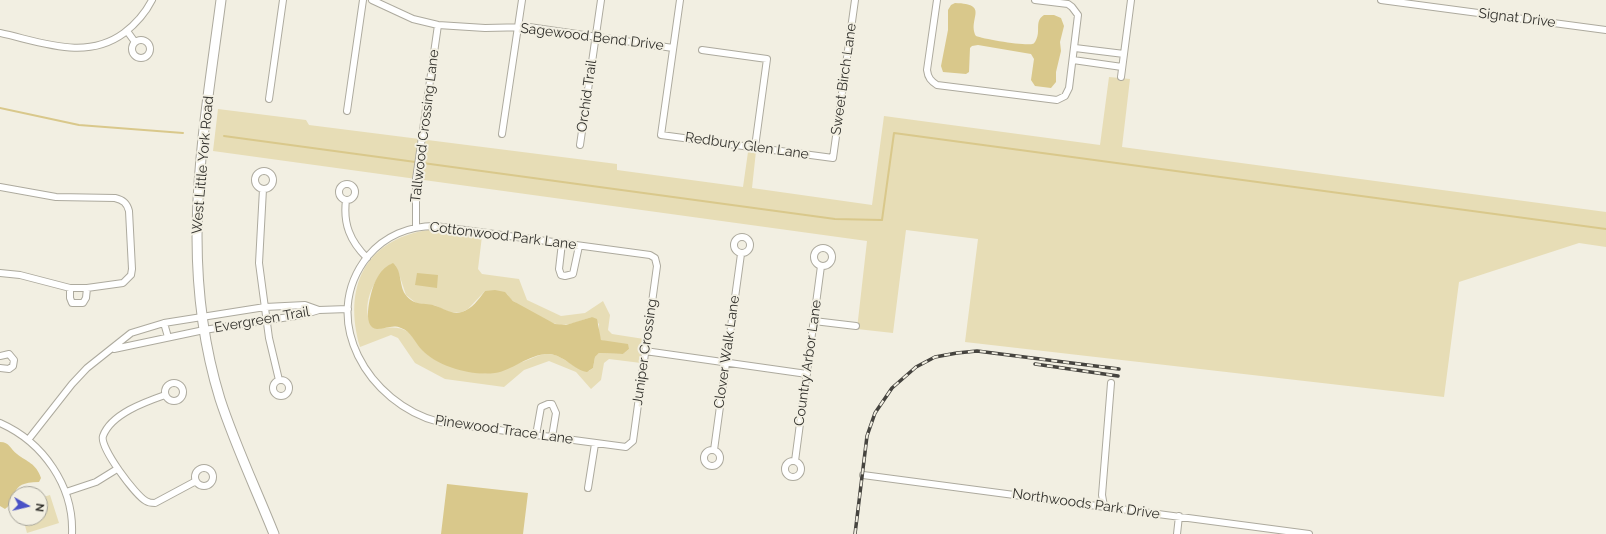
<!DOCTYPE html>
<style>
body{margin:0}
#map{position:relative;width:1606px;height:534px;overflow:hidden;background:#f2efe2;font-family:Raleway,sans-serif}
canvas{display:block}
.north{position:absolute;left:8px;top:486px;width:40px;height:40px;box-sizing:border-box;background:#f2efe2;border:1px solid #a5a399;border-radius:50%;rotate:98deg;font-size:11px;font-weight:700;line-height:16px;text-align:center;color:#32312c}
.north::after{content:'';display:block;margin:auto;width:14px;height:18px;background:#4951c6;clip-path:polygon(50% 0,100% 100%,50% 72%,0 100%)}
</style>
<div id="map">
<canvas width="1606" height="534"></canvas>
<div class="north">N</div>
</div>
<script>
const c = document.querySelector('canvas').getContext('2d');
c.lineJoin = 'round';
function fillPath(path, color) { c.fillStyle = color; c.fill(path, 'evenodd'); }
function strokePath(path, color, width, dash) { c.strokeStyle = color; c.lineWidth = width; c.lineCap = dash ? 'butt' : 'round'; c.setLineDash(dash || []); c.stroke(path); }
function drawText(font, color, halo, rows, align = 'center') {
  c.font = font + ' Raleway,sans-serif'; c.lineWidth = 4; c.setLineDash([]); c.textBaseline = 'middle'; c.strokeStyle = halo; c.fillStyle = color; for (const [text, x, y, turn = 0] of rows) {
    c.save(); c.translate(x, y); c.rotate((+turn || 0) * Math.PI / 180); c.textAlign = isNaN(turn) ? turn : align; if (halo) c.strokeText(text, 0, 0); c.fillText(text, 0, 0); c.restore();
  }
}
fillPath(new Path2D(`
 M1109 77 1130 79 1122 147 1606 212V247L1579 243 1459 282 1444 397 965 342 978 239 906 230 893 333 857 329 867 241 213 151 218 109 306 120 309 125 617 164V170L743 187 748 152 756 151 752 188 872 205 884 116 1100 145Z
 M428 230H442L482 236 478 269 482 274 519 279 527 300 561 316 585 313 603 301 610 315 608 330 612 334 644 339 641 363 609 359 604 363 601 380 591 389 576 372 549 361 524 370 504 387 445 379 415 363 398 338 391 335 360 347C343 288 364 240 428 230ZM391 264 395 265 397 268 406 295 416 303 423 306 434 305 449 312H462L468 309 485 291 507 294C513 305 549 324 561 325 571 325 582 320 592 317L599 324V335L601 340 629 349 623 354 599 353 595 357 593 368 589 371C574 371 564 354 548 354 539 354 533 358 525 361 515 364 506 370 496 372 479 376 456 369 440 362 408 349 422 321 378 329 374 325 369 321 368 316 364 298 377 274 391 264Z
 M50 495 59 523 27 533 23 518H40V498Z`), '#e7ddb6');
fillPath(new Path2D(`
 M955 3C991 4 967 19 976 36 983 39 1025 46 1032 44 1034 44 1035 42 1036 40 1041 31 1034 21 1044 15H1054L1061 18 1064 26 1060 42 1061 51 1056 72V82L1051 88 1035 86 1031 80 1034 59 1031 54 978 45 972 46 970 48 969 72 966 74 943 72 941 66 948 30V10L951 5Z
 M393 263C402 270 399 285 405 294 414 307 425 302 436 306 445 309 452 315 462 312 472 309 479 299 485 291L495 290 505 292 513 301 555 324 566 325 592 317 597 319 601 340 628 344 629 349 623 354 599 353 595 357 593 368 587 372C574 370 564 355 549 354 531 353 511 371 495 373 472 376 438 367 422 350 415 343 411 331 401 328 393 324 385 329 377 329 363 328 369 302 371 294 374 282 380 268 393 263Z
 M417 273 438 275 437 288 415 285Z
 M0 442C10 442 10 449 17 454 27 462 36 463 41 478L39 482C6 482 20 499 5 509L0 506Z
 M447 484 528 493 523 534H441Z`), '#d9c88b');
strokePath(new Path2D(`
 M0 108 79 125 183 133
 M224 136 835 219 882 220 894 133 1606 229`), '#d9c88b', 2);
const street = new Path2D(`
 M372 0 413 19 438 25 485 28 529 27 673 48
 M680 0 661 135 833 158 855 0
 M937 0 927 70C928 78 931 81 937 85L1057 100 1065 96 1069 88 1078 15 1072 7 1068 4 1035 0
 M1381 0 1606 30
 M127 31 135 42
 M0 33C42 42 86 61 124 33 137 23 145 14 152 0
 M132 49a9 9 0 1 1 18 0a9 9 0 1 1-18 0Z
 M1075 48 1124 54
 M702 50 767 59 755 147
 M1073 60 1122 67
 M1121 77 1131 0
 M269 99 283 0
 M347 111 363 0
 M502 134 522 0
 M580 145 601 0
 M255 180a9 9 0 1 1 18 0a9 9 0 1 1-18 0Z
 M339 192a8 8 0 1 1 16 0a8 8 0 1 1-16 0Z
 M0 187 56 197 115 198C123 200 127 203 129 211L132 269 131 275 123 283 87 288H70L20 275 0 273
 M263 189 259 263 269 338 279 380
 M346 200C343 224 350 241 367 258
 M435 226 650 255 655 258 657 266 633 441 626 447 439 422C369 404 317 319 368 256 385 236 409 226 435 226Z
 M416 227V179L438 25
 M734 245a8 8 0 1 1 16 0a8 8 0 1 1-16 0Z
 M562 243 559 269 561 275 565 276 573 274 579 246
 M814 257a9 9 0 1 1 18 0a9 9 0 1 1-18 0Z
 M70 288V298L72 303H83L86 298 87 288
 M814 321 856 326
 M164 323 168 337
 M114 349 204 330 302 315 319 310 348 309
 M645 351 807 374
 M0 356 9 354 14 360 13 366 9 369 0 368
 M273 388a8 8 0 1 1 16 0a8 8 0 1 1-16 0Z
 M165 392a9 9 0 1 1 18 0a9 9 0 1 1-18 0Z
 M165 395C145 402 111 414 103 436 99 447 136 496 146 501 149 503 152 503 155 503L196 481
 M0 423C43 442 74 486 72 534
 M536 435 541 407 548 404H552L556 413 552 437
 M28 440 72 384 87 368 131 333 164 323 265 307 305 305 319 310
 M704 458a8 8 0 1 1 16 0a8 8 0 1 1-16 0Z
 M714 450 741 254
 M785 469a8 8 0 1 1 16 0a8 8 0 1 1-16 0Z
 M795 461 821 266
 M195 477a9 9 0 1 1 18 0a9 9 0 1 1-18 0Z
 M863 475 1309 534
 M588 488 595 444
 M66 492 96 482 117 469
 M1104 506 1102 495 1111 383
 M1177 534 1179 516`);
const secondary = new Path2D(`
 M221 0C203 138 178 262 220 399 235 445 256 489 274 534`);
strokePath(street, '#adaa9e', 8);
strokePath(secondary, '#adaa9e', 11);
strokePath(street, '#fff', 6);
strokePath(secondary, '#fff', 9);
const rail = new Path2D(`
 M1035 364 1118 376
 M855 534 867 436 875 413 892 388 916 367 935 357 957 353 977 351 1119 369`);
strokePath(rail, '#46443f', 3.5);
strokePath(rail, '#f2efe2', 2, [6]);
drawText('14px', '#32312c', '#f2efe2', [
 ["Signat Drive",1517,18,7],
 ["Sagewood Bend Drive",592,37,7],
 ["Sweet Birch Lane",844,79,-82],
 ["Orchid Trail",587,96,-82],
 ["Tallwood Crossing Lane",425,126,-83],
 ["Redbury Glen Lane",747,146,8],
 ["West Little York Road",203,165,-85],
 ["Cottonwood Park Lane",503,236,7],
 ["Evergreen Trail",262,320,-10],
 ["Juniper Crossing",645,352,-82],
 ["Clover Walk Lane",727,352,-82],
 ["Country Arbor Lane",808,363,-82],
 ["Pinewood Trace Lane",504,430,8],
 ["Northwoods Park Drive",1086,504,8]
]);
</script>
